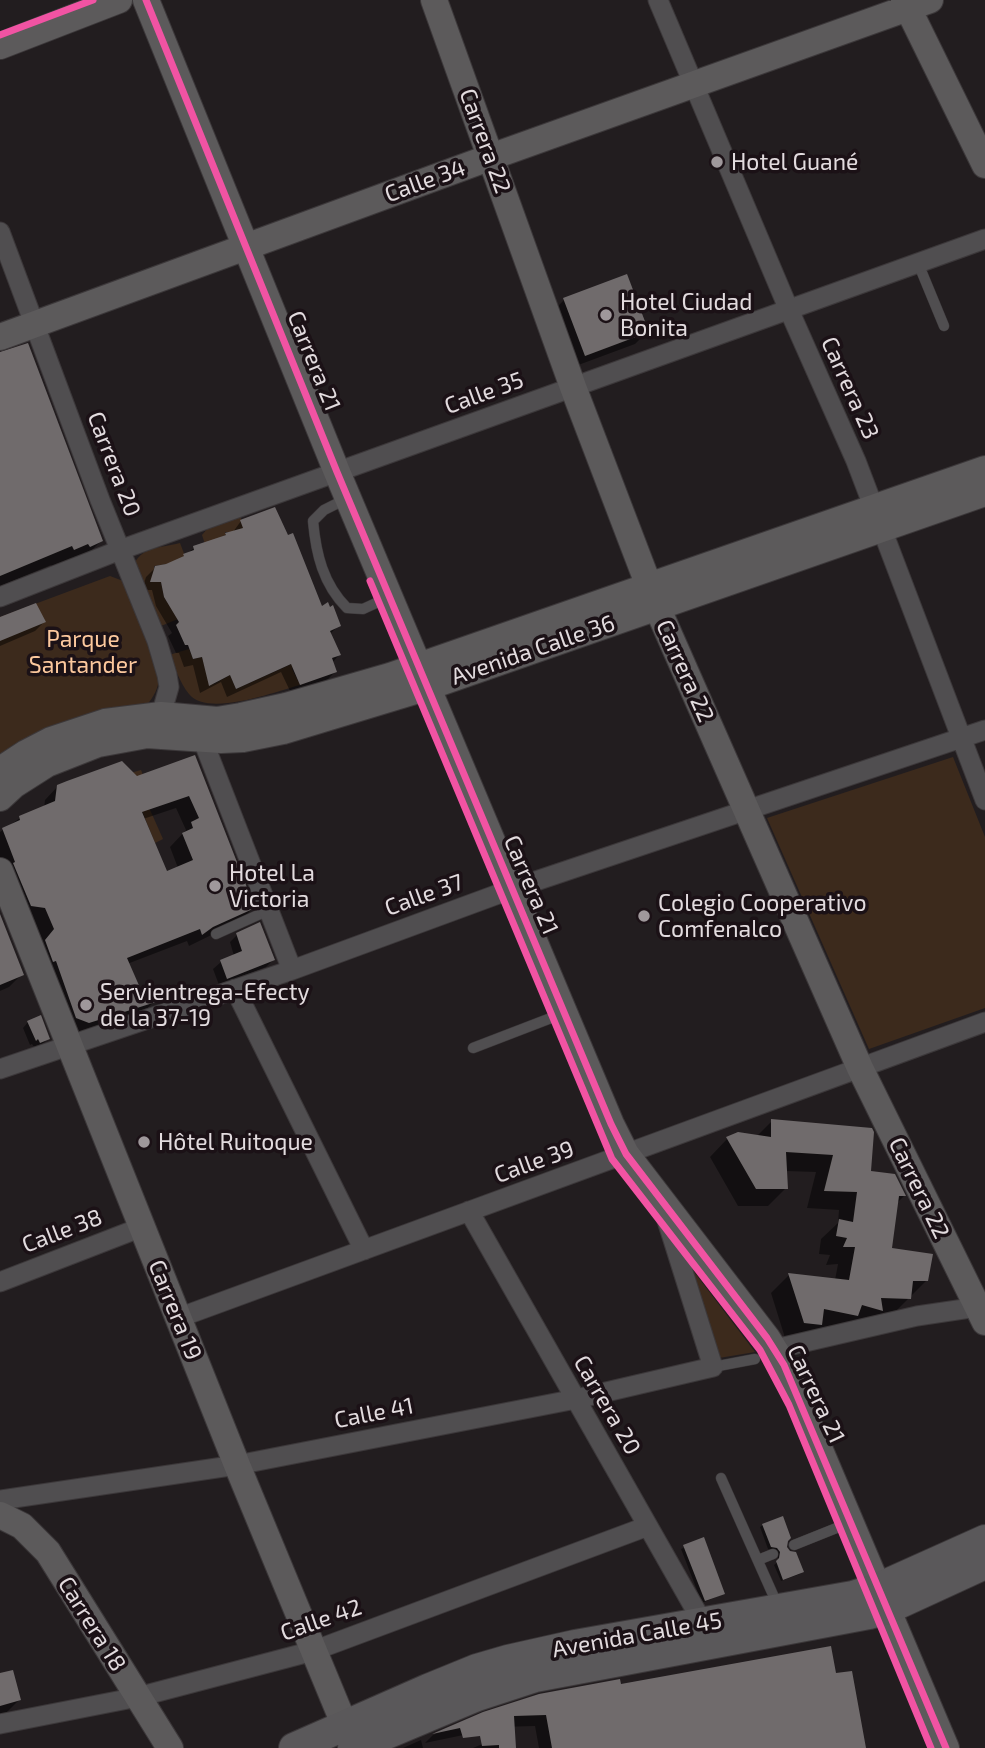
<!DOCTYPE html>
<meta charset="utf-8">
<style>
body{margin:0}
canvas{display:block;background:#221d1f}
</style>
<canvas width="985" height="1748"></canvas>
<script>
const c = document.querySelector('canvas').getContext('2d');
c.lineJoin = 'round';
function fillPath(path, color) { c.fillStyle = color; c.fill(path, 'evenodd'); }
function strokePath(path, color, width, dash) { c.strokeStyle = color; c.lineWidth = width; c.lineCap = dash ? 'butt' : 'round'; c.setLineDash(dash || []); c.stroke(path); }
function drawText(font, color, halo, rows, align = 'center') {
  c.font = font + ' "Exo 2",sans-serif'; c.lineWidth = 7; c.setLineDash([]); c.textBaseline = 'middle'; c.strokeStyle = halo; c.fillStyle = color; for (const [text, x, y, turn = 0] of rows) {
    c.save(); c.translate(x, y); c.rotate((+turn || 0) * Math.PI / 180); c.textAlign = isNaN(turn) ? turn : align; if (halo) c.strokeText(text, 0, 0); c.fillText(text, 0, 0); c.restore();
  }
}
fillPath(new Path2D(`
 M241 516V522L248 528 230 535 229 532H225L226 535 206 547 202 535 208 528Z
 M180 543 191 572 166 564 154 566V579L151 582H161L164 597 178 619 161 626 132 568C142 545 158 549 180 543Z
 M110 576 123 581 160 676C158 688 154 697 146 706L0 758V617Z
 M189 649 193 659 202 657 209 683 214 684 230 675 236 689 296 662 292 669 298 681H303V684C277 691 208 718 189 694 180 683 175 667 169 655Z
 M953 757 985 837V1008L869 1049 767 818Z
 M141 770 153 800 147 803 163 839 155 843 127 774Z
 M685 1260 755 1352 719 1358Z`), '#3c2a1c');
fillPath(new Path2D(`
 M564 300 647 332 635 344 573 367 552 312Z
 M0 353 101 541 81 561 53 569 51 565 0 586Z
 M241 521 339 625 330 634 339 655 332 663 335 672 326 681 291 693 281 672 227 697 221 682 200 693 193 665 184 667 179 653H176L168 636 172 633 156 606 152 590H142L146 577 155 568 179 560 194 548 233 532Z
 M0 619 44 622 35 631 0 646Z
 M194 757 253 908 240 921 189 946 187 941 127 964 140 993 154 1002 140 1015 75 1036 0 876V832L20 818 44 808 45 800 58 786 137 778ZM176 808 186 830 170 847 178 868 166 874 143 819Z
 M0 918 22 974 9 987 0 991Z
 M237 935 273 960 266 967 219 985 213 969 221 962 234 956 230 942Z
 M28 1022 48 1039 42 1044 34 1047 32 1044 30 1045 23 1028Z
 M772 1121 870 1173 893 1176 904 1196 896 1204 890 1249 927 1280 891 1316 838 1334 815 1329 802 1342 786 1341 771 1293 789 1275 835 1280 838 1264 826 1265 830 1255 819 1254 821 1239 838 1223 839 1210 807 1208 816 1172 785 1171 786 1188 768 1206H738L710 1157 727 1139 756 1137Z
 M763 1525 785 1548 802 1572 800 1574 781 1581 774 1565 778 1562V1555L775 1550 768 1549 760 1527Z
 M703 1540 723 1594 702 1603 681 1549Z
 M0 1675 19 1700 0 1719Z
 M834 1675 864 1748H539L535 1726 502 1727 425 1743 433 1735 484 1714 619 1686Z
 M513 1731 514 1748H473Z
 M421 1740 423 1748H403Z`), '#0007');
fillPath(new Path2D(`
 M627 274 649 332 585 356 563 298Z
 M28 343 103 541 90 547 88 544 74 550 72 546 0 576V352Z
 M275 507 288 535 293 533 322 606 328 602 330 607 333 605 341 626 330 631 341 655 332 658 337 672 300 685 291 664 236 689 230 675 209 686 202 657 193 659 188 645H185L176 625 179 622 164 597 161 582H150L155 566 166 564 184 556 183 554 194 550 193 546 226 535 225 533 243 528 240 520Z
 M36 603 46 622 0 641V617Z
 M195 755 255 908 213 927 202 935 200 929 127 958 141 990 150 987 156 1002 89 1023 76 1018 56 961 53 962 45 940 54 929 45 908 31 906 13 863 15 862 2 828 20 820 19 816 55 801 57 785 67 781 122 761 137 776ZM189 796 199 818 191 822 193 828 182 833 193 860 167 871 142 812Z
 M0 914 24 975 0 985Z
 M260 922 275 960 227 979 220 960 242 951 236 933Z
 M41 1015 50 1039 40 1043 38 1039 36 1041 27 1021Z
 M771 1119 872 1128 874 1132 871 1171 895 1174 906 1196H899L892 1248 933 1254 928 1281H913L911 1299 881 1298 883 1311 862 1305 858 1316 824 1309 822 1325 804 1323 788 1273 849 1280 855 1247H843L847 1238 836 1236 839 1219 853 1222 857 1192 824 1191 833 1155 786 1152 788 1189H756L726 1137 738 1132 771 1137Z
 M783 1516 791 1538 788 1541 787 1547 790 1551 796 1552 804 1572 783 1580 776 1561 779 1558 780 1552 777 1548 771 1547 762 1524Z
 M704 1537 725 1594 705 1601 683 1545Z
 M831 1646 836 1673 852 1671 866 1748H552L546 1715 514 1716 516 1748H499V1745L482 1746 480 1736 463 1738 460 1728 432 1734 483 1712 539 1694 620 1679 621 1684Z
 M13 1670 21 1700 0 1706V1673Z`), '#706b6c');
const lane = new Path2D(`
 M918 263 944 326
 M348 498 324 510 313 521C316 554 323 584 347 608L363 609 387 598
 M216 934 269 910
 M473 1048 564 1013
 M713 1367 755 1359
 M721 1478 778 1606
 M794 1545 849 1523
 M758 1560 773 1554`);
const street = new Path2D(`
 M658 0 789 310 856 461 985 800
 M0 232 100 500 157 641 167 675 169 687 161 715
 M0 597 120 550 985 239
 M202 738 292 970
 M235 989 364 1250
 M0 1069 292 970 512 889 985 730
 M469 1211 703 1623
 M0 1282 142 1227
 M178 1318 985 1022
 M775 1349 917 1316 985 1306
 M0 1500 237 1465 576 1399 713 1367 664 1211
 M0 1724 138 1697 313 1651 648 1526`);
const secondary = new Path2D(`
 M146 0 337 472 611 1124 626 1154 767 1338 784 1365 946 1748
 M434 0 573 387 657 607 860 1068 985 1322
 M904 0 985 165
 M0 46 119 0
 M0 337 502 153 930 0
 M0 770 26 753 51 740 105 722 161 715 217 720 241 716 286 706 390 676 985 469
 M0 798 14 785 47 764 98 744 147 735 221 740 243 739 283 731 428 687 985 493
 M0 871 237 1465 352 1743
 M0 1515 22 1526 48 1552 170 1748`);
const primary = new Path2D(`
 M294 1748 428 1689 477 1669 508 1660 575 1645 853 1596 878 1588 985 1540
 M353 1748 477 1696 535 1677 869 1614 887 1609 985 1564`);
strokePath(lane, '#3c383a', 11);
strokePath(street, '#3c383a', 21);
strokePath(secondary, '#3c383a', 28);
strokePath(primary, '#3c383a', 32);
strokePath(lane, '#504e50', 10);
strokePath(street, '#504e50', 19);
strokePath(secondary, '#5c5a5b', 26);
strokePath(primary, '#5a585a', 30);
strokePath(new Path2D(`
 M146 0 337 472 611 1124 626 1154 767 1338 784 1365 946 1748
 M0 35 93 0
 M370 581 612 1159 760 1350 789 1405 931 1748`), '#f153a3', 7);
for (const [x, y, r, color] of [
 [717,162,7,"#9f989b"],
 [606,315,7,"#9f989b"],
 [215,886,7,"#9f989b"],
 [644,916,7,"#9f989b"],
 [86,1005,7,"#9f989b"],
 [144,1142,7,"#9f989b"]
]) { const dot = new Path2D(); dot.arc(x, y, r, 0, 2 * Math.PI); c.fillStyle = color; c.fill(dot); strokePath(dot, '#1b1116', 2.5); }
drawText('23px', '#e2dbde', '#1b1116', [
 ["Carrera 22",485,141,70],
 ["Calle 34",425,181,-20],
 ["Carrera 21",314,361,68],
 ["Carrera 23",850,388,66],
 ["Calle 35",484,393,-20],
 ["Carrera 20",114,464,69],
 ["Avenida Calle 36",533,650,-19],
 ["Carrera 22",685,671,66],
 ["Carrera 21",531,885,67],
 ["Calle 37",424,895,-20],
 ["Calle 39",534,1162,-20],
 ["Carrera 22",919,1188,64],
 ["Calle 38",62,1231,-21],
 ["Carrera 19",175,1310,68],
 ["Carrera 21",816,1394,65],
 ["Carrera 20",607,1405,60],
 ["Calle 41",374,1413,-11],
 ["Calle 42",321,1620,-19],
 ["Carrera 18",92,1624,58],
 ["Avenida Calle 45",637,1635,-10]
]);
drawText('23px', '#e2dbde', '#1b1116', [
 ["Hotel Guané",731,162],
 ["Hotel Ciudad",620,302],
 ["Bonita",620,328],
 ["Hotel La",229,873],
 ["Victoria",229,899],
 ["Colegio Cooperativo",658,903],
 ["Comfenalco",658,929],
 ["Servientrega-Efecty",100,992],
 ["de la 37-19",100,1018],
 ["Hôtel Ruitoque",158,1142]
], 'left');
drawText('23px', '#fcc89d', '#1b1116', [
 ["Parque",83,639],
 ["Santander",83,665]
]);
</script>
